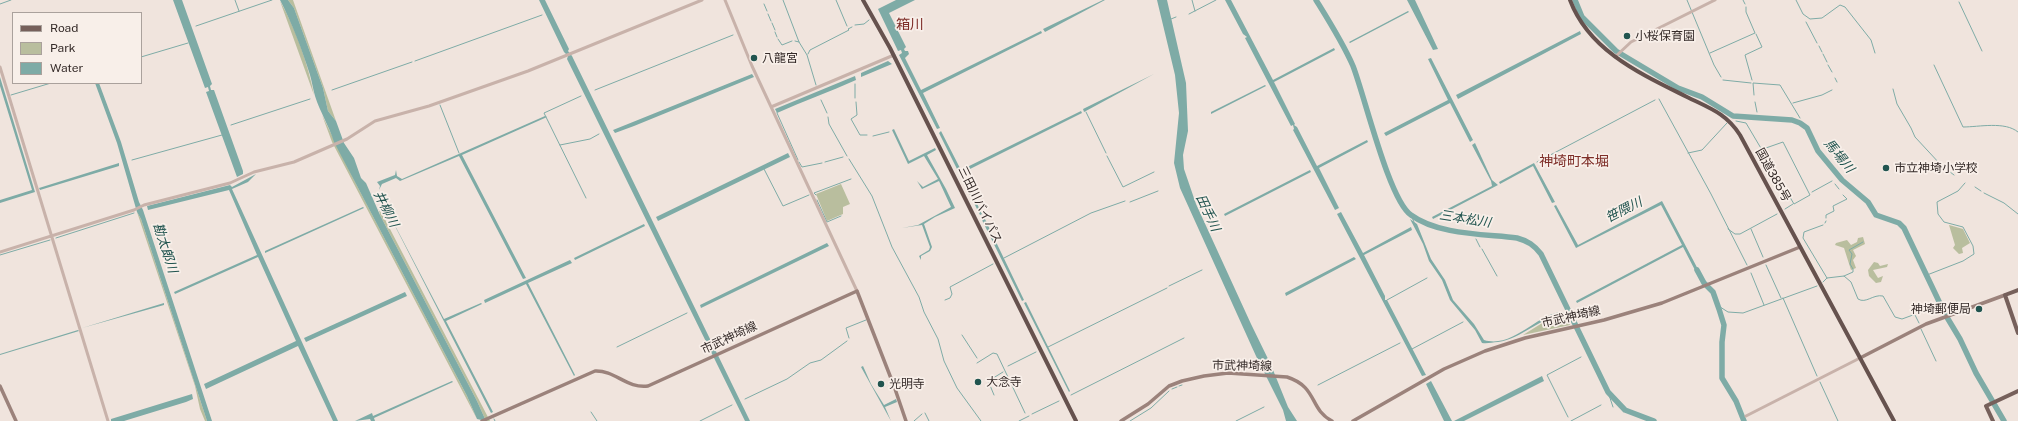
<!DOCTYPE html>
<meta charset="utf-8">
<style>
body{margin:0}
#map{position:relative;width:2018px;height:421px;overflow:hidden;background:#f0e4dd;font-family:"Public Sans",sans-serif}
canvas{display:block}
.legend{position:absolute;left:12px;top:12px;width:130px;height:72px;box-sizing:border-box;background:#f8efe9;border:1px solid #aaa19c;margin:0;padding:5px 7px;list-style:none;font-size:12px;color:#352b29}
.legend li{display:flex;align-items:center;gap:8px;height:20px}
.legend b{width:20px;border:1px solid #aaa19c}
</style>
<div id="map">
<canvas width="2018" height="421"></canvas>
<ul class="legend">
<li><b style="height:5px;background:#76605b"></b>Road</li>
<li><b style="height:11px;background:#b9be9e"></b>Park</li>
<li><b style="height:11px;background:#7eaba6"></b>Water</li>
</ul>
</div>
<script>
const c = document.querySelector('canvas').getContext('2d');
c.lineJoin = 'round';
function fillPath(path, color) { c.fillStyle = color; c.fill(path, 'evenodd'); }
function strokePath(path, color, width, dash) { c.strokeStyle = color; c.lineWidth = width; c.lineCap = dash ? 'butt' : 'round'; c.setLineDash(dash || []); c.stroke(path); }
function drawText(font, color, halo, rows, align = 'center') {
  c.font = font + ' "Public Sans","Noto Sans JP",sans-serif'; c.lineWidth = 3.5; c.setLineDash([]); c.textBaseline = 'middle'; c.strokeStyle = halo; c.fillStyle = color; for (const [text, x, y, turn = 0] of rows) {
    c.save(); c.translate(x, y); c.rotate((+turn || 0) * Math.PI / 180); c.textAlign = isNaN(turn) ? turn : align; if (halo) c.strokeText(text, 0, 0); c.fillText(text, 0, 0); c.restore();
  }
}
fillPath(new Path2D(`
 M288 0H293L336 121 328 111 323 88 294 8Z
 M280 1C296 29 308 64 314 95Z
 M322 115 354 180 467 396 477 419 332 142Z
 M841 184 850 204 843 207V214L827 221 816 194Z
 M378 206 490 421H486L477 401 380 215Z
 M137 212 141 219 207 421H205L200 409 195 386Z
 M1949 225 1963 229 1970 243 1962 248 1963 253 1959 254 1953 248 1955 245Z
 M1863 237 1865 244 1853 250 1856 256 1853 260 1856 268 1851 270 1844 248 1835 245 1836 243 1847 240 1851 245 1857 242 1858 238Z
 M1874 262 1878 263 1880 266 1888 264 1887 267 1873 270 1878 278 1883 276 1881 282 1876 283 1869 276 1868 270Z
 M1555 315H1565L1570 325 1523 335Z`), '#b9be9e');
fillPath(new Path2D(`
 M173 0H182L212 84 210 86 211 90H214L243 171V174L237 177 206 92 209 91 208 87 205 88Z
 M280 0H288L294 8 323 88 328 111 336 121 344 143 354 158 361 178 366 183 380 215 477 401 486 421 477 419 467 396 334 142C329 126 320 112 315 96 313 89 312 82 310 75 302 50 292 23 280 0Z
 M539 0H545L569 49 568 51 572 56 750 421H745L567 59 568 56 564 52Z
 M896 0H915L889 13 906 47 904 49 905 51H908L909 54 905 58 921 90 1041 31 1042 33 923 93 940 128 937 129 899 55 902 53 901 50 898 51 878 9Z
 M1103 0H1105L1045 32 1043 29Z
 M1157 0H1167L1186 83 1188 131 1183 155 1184 169 1196 204 1251 324 1271 365 1288 407 1297 421H1286L1283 410 1256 356 1180 188 1174 163 1179 113 1175 75Z
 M1225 0H1231L1273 80 1334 48 1335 50 1274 82 1295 124 1294 125 1297 127 1317 166 1367 140 1368 142 1319 168 1339 208 1335 210 1293 130 1294 129 1293 125 1291 126 1245 38 1247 37 1243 34Z
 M1407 0H1415L1438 49 1433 50Z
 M1408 11 1409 12 1350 43 1349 42Z
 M1580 31 1581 34 1458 99 1456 95Z
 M1431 58 1473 140 1470 142 1450 103 1386 136 1384 133 1448 100 1428 59Z
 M888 61 892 64 861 77V73Z
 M752 74 754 77 634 126 615 133 613 130Z
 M1154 74 1084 112 1083 109Z
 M855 76 856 80C830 92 803 101 777 113L775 109Z
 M0 77 35 192 0 203V200L32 190 0 86Z
 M95 83H99L121 142 139 202 143 210 212 421H207L141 219 137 212 117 143Z
 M1265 85 1266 86 1211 114V112Z
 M1081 111 1082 113 962 173 982 214 980 215 939 133 941 131 961 170Z
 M545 116 547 117 462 155 526 278 523 279 459 156 400 181 396 178 382 184 379 190 380 186 377 182 395 175 396 170 397 176 402 179Z
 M894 129 909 161 935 148 936 150 927 155 946 189 955 208 935 217 924 224 932 247 930 251 921 256V260L919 256 929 250 930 247 922 225 902 228 918 225 951 207 939 181 922 189 917 181 923 187 938 179 924 156 908 164 892 130Z
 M1475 143 1492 180 1498 185 1433 219 1432 217 1492 186 1491 181 1472 145Z
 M788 153 790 157 658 221 656 217Z
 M119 163V166L40 190 39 188Z
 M1534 163 1555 202 1552 203 1533 166 1500 184 1499 182Z
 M1310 170 1311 172 1225 216 1224 214Z
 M256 174 248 182 232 189 338 421H333L298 346 206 389 204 384 296 341 258 257 175 294 174 292 257 255 229 190 148 210 147 206 230 185 232 187Z
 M378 193 444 319 481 303 482 304 446 321 493 412 491 413Z
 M1662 201 1701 275 1698 276 1683 247 1577 303 1576 301 1682 245 1661 205 1576 248 1554 206 1556 205 1578 245Z
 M363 207 364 208 265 253V251Z
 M1341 212 1363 253 1411 227 1412 230 1364 255 1385 296V300H1387L1426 375 1422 376 1337 214Z
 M984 217 1024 300 1022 301 981 218Z
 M1410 219 1417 224 1431 259 1445 280 1453 300 1474 324 1484 340C1514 349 1538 312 1563 312L1564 314C1540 317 1522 339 1498 342 1492 342 1488 344 1482 343L1475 330 1450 300 1442 280 1429 261 1423 244Z
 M644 224 645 226 575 260 574 258Z
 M827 243 829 246 701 308 700 305Z
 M1354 257 1356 259 1286 296 1285 293Z
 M570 260 572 263 528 283 575 375 574 376 526 284 485 303 484 300Z
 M405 292 407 296 306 342 304 338Z
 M1026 302 1070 391 1069 392 1024 303Z
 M164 303V305L82 328Z
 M78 330 79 331 0 355V354Z
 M863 366 871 384 884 405 896 399 897 402 885 407 891 421 861 367Z
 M1542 376 1544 381 1464 421H1454Z
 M452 381 453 382 374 418 375 421H371L370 419 355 421 372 413 373 416Z
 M1431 381 1452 421H1444L1426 384Z
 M192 394 193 399 186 402 124 421H111V419Z`), '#7eaba6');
strokePath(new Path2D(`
 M235 0 239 11
 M783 0 799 42 807 55 816 85
 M836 0 847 26
 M1192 0 1195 11
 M1687 0 1714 65 1721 77
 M1743 0 1745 4
 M1796 0 1803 14 1810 19 1822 18 1840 5 1845 7 1871 40 1875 53
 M1959 2 1982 51
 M0 4 11 0
 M764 4 767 11
 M768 14 771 21
 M1189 14 1216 0
 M1171 19 1176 17
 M1806 22 1817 43
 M772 23 775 30
 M855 25 864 24 869 20
 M196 26 272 0
 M775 32 777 37
 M778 39 782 45 792 41
 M795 41 799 42
 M1819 46 1822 52
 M1710 53 1755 33 1746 12V7
 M808 54 810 50 849 30 848 29 852 27
 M1823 54 1827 62
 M141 57 188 43
 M415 61 542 15
 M1828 65 1832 72
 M1934 65 1963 127C1979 127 2005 121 2018 132
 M1835 78 1837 82
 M1723 80 1751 83
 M1752 80 1745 55 1762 47 1756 34
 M855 84V98
 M1893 89 1897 104 1911 128 1915 137 1941 165 1954 175
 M332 90 412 62
 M595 90 733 35
 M11 95 51 83
 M1754 95 1753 83 1780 85 1800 118
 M581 96 544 113 586 198
 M1659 99 1711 194 1747 265
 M821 100 827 113
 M856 102 857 115 851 119 860 135H867
 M1755 102 1757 112
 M1793 103 1822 95 1832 90
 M440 105 459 153
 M1086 112 1106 153
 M777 113 798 160
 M828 117 829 124 847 156
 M1736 121 1746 123 1794 204 1810 195 1783 142 1763 149
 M231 125 310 99
 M873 136 889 132
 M560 145 590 139 599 134
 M1688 153 1702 150 1727 123
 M1107 156 1123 187 1154 172
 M849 159 872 196 892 247 919 297 924 312 938 339 944 361 957 388 981 421
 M132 160 222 135
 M799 162 802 167 822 163
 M825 162 843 157
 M1537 162 1655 100
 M764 169 783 206 809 195
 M1835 184 1839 189
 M1975 187 1981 191
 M1812 192 1832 181
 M1984 193 2004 203 2018 214
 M816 195 814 193 851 179
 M817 200 827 222 841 216
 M1130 202 1158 191
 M1785 209 1793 204
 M1411 215 1414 222
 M1826 218V215L1834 211 1833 206 1847 199 1843 195
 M1825 223 1826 221
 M1823 225 1804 232 1803 238 1827 278
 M1728 229 1735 234H1740L1777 214
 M1751 229 1763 257
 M56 238 134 213
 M1476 239 1480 247
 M1482 249 1497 276
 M0 255 50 240
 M1004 258 1091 213 1125 201
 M1766 265 1781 298
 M1751 273 1764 305
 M1927 275 1963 261 1974 254 1973 246 1963 227 1944 222 1938 214 1937 202 1958 191 1965 183
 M1844 276 1853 272V269L1850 264 1852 254 1849 250 1863 242
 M1823 282 1827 278 1844 276 1851 282 1858 299C1866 304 1873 294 1883 296L1895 317 1902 319 1913 315H1915L1919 323
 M1169 286 1202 270
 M1783 298 1817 376
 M945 300 950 298 952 294 950 287 993 264
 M1387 300 1427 278
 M1717 305 1728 312 1743 313 1817 286
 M1921 329 1936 361
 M962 335 977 358
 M849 338 846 328 866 320
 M617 347 687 313
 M1048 347 1167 288
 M1412 349 1463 322
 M977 363 993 353 997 354 1025 413
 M1008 366 1036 352
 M1820 382 1838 421
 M1318 385 1400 343
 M1179 386 1182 385
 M1172 389 1177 387
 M1608 392 1613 407
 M994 395 989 383 990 380 1003 372
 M1071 395 1184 338
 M745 399 787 379 810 363 821 360 847 341
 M591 412 597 421
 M925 413 929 421
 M1032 414 1059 401
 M1568 417 1547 375 1581 357
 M494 419 495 421
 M700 421 732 405
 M914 421 922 414
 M1019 421 1029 416
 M1130 421 1151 408 1169 391
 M1236 421 1264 407
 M1571 421 1601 405`), '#7eaba6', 1);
strokePath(new Path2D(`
 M1316 0C1329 21 1343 43 1353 66 1365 97 1389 200 1411 215 1438 235 1485 234 1517 238 1528 241 1534 245 1541 254L1608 392 1625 410 1654 421
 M1575 0 1582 17 1616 51 1678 88 1702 97 1733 116 1792 120 1800 123 1807 128 1818 151 1842 180 1868 202 1876 215 1899 223 1904 228 1945 314 1960 339 1976 373 2004 421
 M1697 270 1704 283 1713 292 1719 309 1724 325 1722 342V378L1736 401 1744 421`), '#7eaba6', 5.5);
strokePath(new Path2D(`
 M725 0 752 66 857 291
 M1615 57 1631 42 1715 0
 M0 67 108 421
 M771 107 894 55
 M0 252 134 210 144 205 230 183 254 172 294 162 347 139 375 121 429 106 528 71 702 0
 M1746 416 1860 358`), '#c8b2aa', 3);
strokePath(new Path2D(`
 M1860 358 1926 324 2005 295
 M0 386 16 421
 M482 421 595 371C615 370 627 389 648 386L857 291 894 386 906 421
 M1121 421 1148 404 1169 386 1182 381 1204 376 1228 373 1287 377C1318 387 1309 409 1332 421
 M1353 421 1444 369 1485 351 1525 338 1604 320 1662 303 1800 247`), '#9b827b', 3.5);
strokePath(new Path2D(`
 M2018 290 2005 295 2018 333
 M1993 421 1986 406 2018 391`), '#76605b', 4);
strokePath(new Path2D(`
 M863 0 890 48 1076 421
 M1570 0C1589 51 1641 74 1687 97 1709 108 1726 113 1740 135L1894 421`), '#66524e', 4);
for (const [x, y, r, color] of [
 [1627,36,4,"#21544f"],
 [754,58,4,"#21544f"],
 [1886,168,4,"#21544f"],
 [1979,309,4,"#21544f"],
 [978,382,4,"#21544f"],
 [881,384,4,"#21544f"]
]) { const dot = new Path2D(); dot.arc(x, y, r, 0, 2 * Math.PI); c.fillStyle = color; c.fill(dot); strokePath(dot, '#f8efe9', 1.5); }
drawText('12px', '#352b29', '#f8efe9', [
 ["小桜保育園",1635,36],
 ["八龍宮",762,58],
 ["市立神埼小学校",1894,168],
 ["神埼郵便局",1971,309,"right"],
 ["大念寺",986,382],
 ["光明寺",889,384]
], 'left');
drawText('12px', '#352b29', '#f8efe9', [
 ["国道385号",1773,175,61],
 ["三田川バイパス",980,205,64],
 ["市武神埼線",1571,317,-13],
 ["市武神埼線",729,338,-25],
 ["市武神埼線",1242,366,1]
]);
drawText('italic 13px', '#21544f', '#f8efe9', [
 ["馬場川",1839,156,51],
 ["井柳川",386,209,63],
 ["笹隈川",1624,210,-27],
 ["田手川",1208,213,65],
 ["三本松川",1465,219,9],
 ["勘太郎川",165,248,72]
]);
drawText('14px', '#7e2e28', '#f8efe9', [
 ["箱川",910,25],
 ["神埼町本堀",1574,162]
]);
</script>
